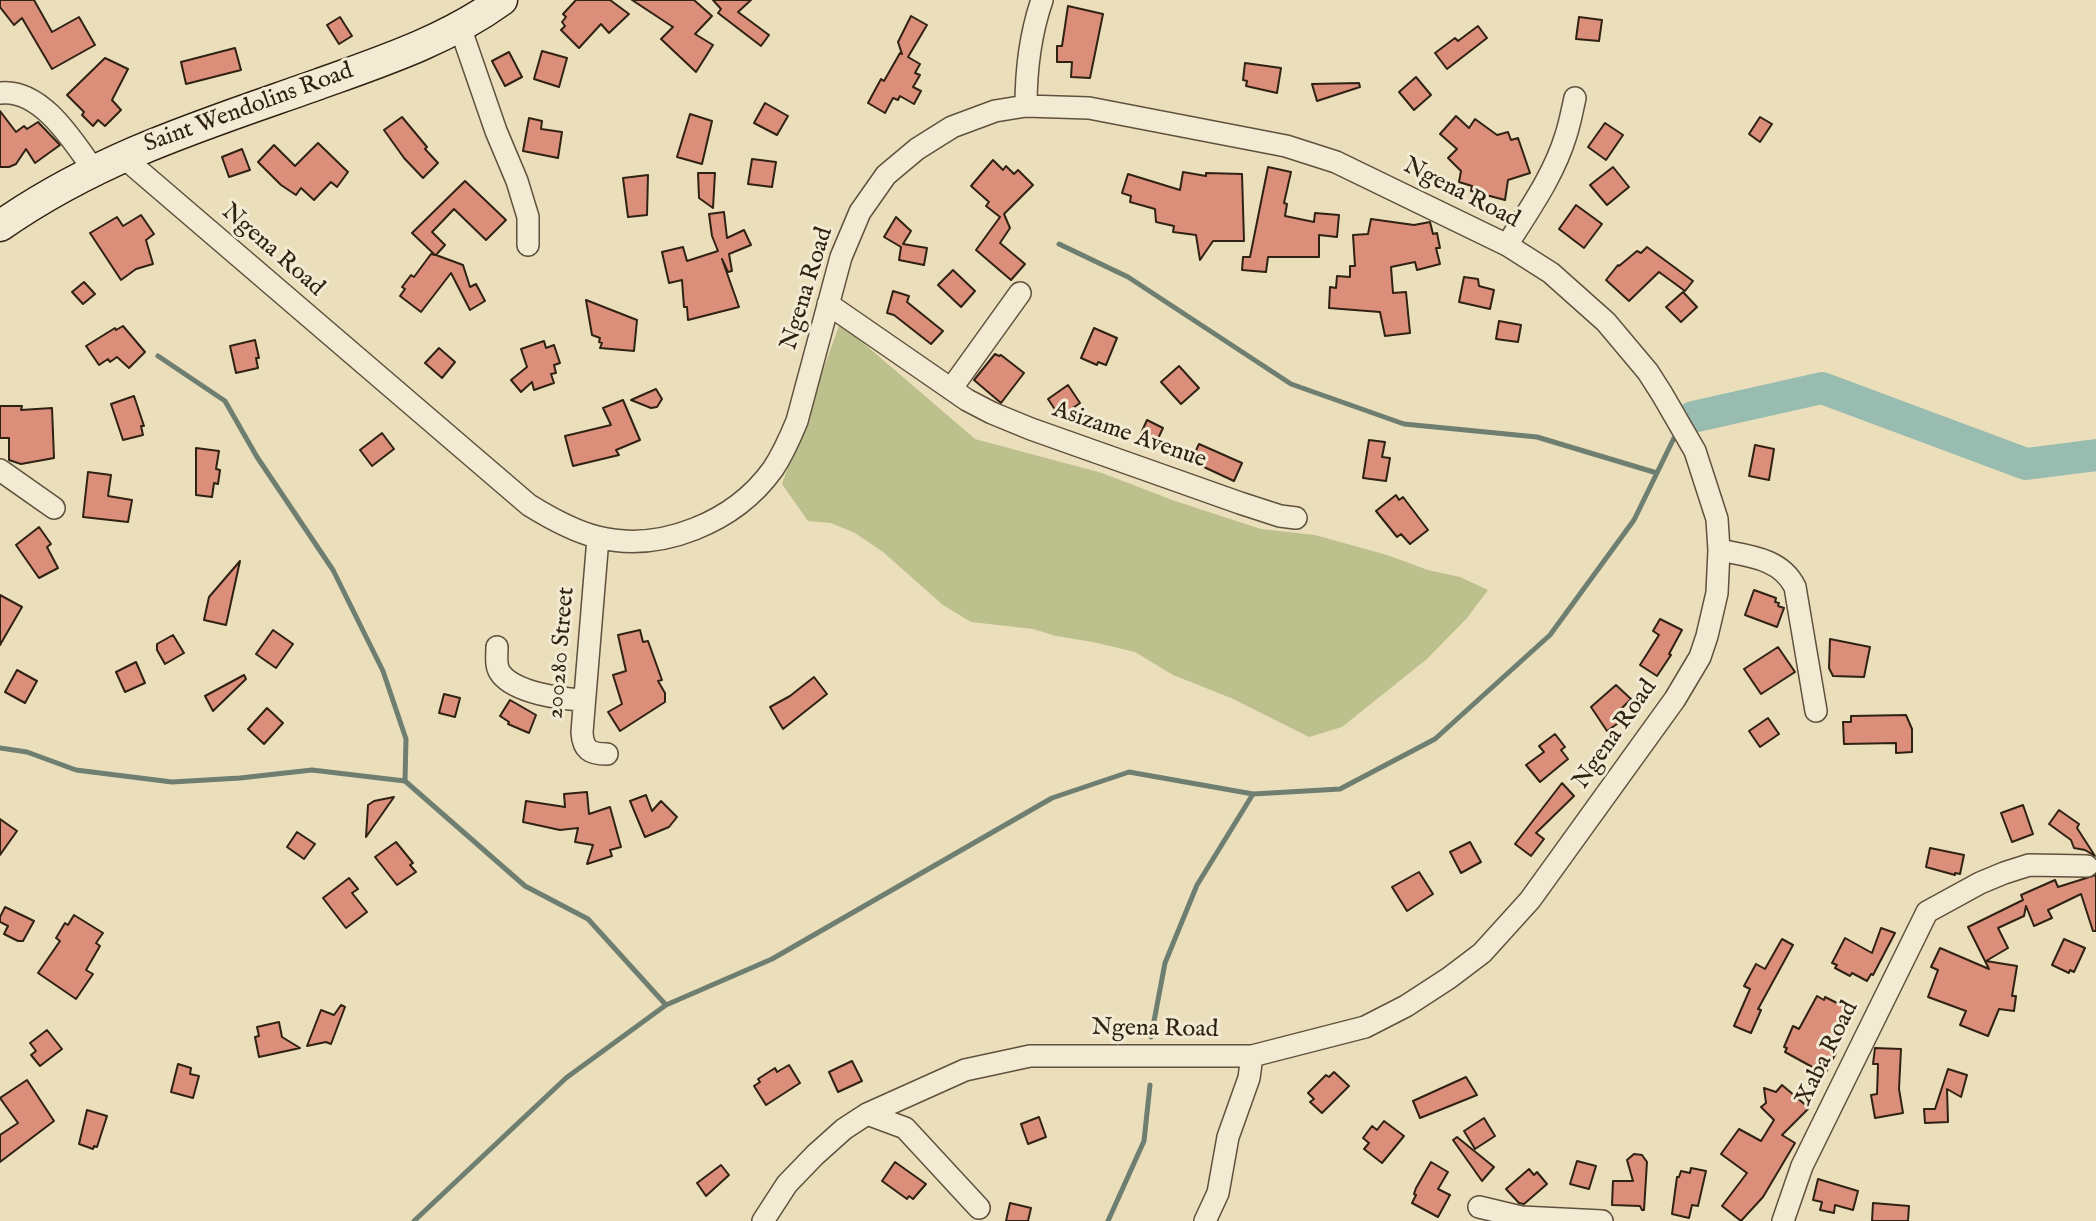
<!DOCTYPE html>
<style>
body{margin:0}
canvas{display:block;background:#ebdeba}
</style>
<canvas width="2096" height="1221"></canvas>
<script>
const c = document.querySelector('canvas').getContext('2d');
c.lineJoin = 'round';
function fillPath(path, color) { c.fillStyle = color; c.fill(path, 'evenodd'); }
function strokePath(path, color, width, dash) { c.strokeStyle = color; c.lineWidth = width; c.lineCap = dash ? 'butt' : 'round'; c.setLineDash(dash || []); c.stroke(path); }
function drawText(font, color, halo, rows, align = 'center') {
  c.font = font + ' "IM FELL English",serif'; c.lineWidth = 6; c.setLineDash([]); c.textBaseline = 'middle'; c.strokeStyle = halo; c.fillStyle = color; for (const [text, x, y, turn = 0] of rows) {
    c.save(); c.translate(x, y); c.rotate((+turn || 0) * Math.PI / 180); c.textAlign = isNaN(turn) ? turn : align; if (halo) c.strokeText(text, 0, 0); c.fillText(text, 0, 0); c.restore();
  }
}
fillPath(new Path2D(`
 M840 323 975 439 1102 473 1175 501 1261 529 1315 535 1387 555 1428 570 1460 577 1488 590 1467 618 1427 659 1342 727 1309 737 1231 698 1173 675 1135 652 1093 642 1056 636 1033 629 971 622 943 605 883 552 855 533 831 523 808 521 782 484Z`), '#bbc08d');
strokePath(new Path2D(`
 M1059 244 1128 277 1291 384 1404 424 1537 437 1657 473
 M158 356 225 401 257 457 333 570 383 671 406 739 405 781
 M0 748 27 752 76 770 172 782 240 778 312 770 405 781 525 886 588 919 666 1005
 M1151 1037 1165 963 1197 885 1253 794
 M414 1221 566 1078 666 1005 772 959 1052 798 1129 772 1253 794 1340 789 1435 739 1550 635 1634 520 1674 438
 M1108 1221 1144 1141 1150 1085`), '#6e7e71', 5);
strokePath(new Path2D(`
 M1693 417 1822 388 2026 464 2096 455`), '#98bcaf', 32);
const building = new Path2D(`
 M0 0H34L52 32 79 17 95 45 52 69 22 18 14 25 0 7Z
 M576 0H610L629 14 609 33 601 24 579 48 561 30 565 26 562 22 566 17 563 14Z
 M632 0H694L712 16 695 34 713 45 696 72 661 39 673 27Z
 M713 0H751L738 12 769 35 761 46 718 13 721 9Z
 M1068 6 1103 14 1090 78 1071 77 1072 62H1057V46H1062Z
 M911 16 927 25 908 57 920 64 915 73 920 75 913 87 921 91 914 104 900 96 898 100 893 98 885 113 868 103 881 79 884 81 900 53 902 54 898 42Z
 M340 17 352 36 339 44 327 25Z
 M1579 17 1602 20 1599 41 1576 39Z
 M1478 26 1487 38 1447 69 1435 53 1455 38 1458 41Z
 M235 48 241 70 186 84 181 62Z
 M542 51 567 58 559 87 534 79Z
 M509 52 522 77 505 86 492 61Z
 M105 58 128 69 112 100 121 110 105 126 98 120 93 126 82 115 84 112 67 95Z
 M1245 63 1281 68 1277 93 1246 86 1247 81 1243 80Z
 M1416 77 1431 95 1414 110 1399 92Z
 M1359 83 1360 87 1317 101 1312 84Z
 M765 103 788 116 777 135 754 123Z
 M0 111 16 132 24 126 27 129 38 122 60 145 35 163 26 149 16 164 9 167H0Z
 M690 114 712 121 702 164 677 157Z
 M1456 116 1469 128 1475 119 1497 135 1508 132 1511 140 1518 138 1530 173 1508 180 1505 200 1471 191 1472 186 1459 182 1461 171 1448 158 1457 149 1440 134Z
 M402 117 427 147 425 149 438 163 423 178 404 158 384 130Z
 M1760 117 1772 124 1760 142 1749 134Z
 M529 118 542 121 541 129 562 132 558 158 523 151Z
 M1605 123 1623 135 1606 160 1588 147Z
 M318 143 348 172 337 187 331 182 314 200 301 188 296 195 281 185 258 162 274 145 295 166Z
 M242 149 250 170 229 177 222 157Z
 M752 159 776 162 772 187 748 184Z
 M993 160 1003 170 1006 166 1014 174 1018 170 1033 185 1004 214 1010 228 1000 243 1025 264 1011 280 976 250 1000 217 986 206 989 202 971 186Z
 M1268 167 1291 172 1284 203 1287 204 1285 216 1314 222 1315 213 1339 215 1337 237 1319 235V257H1268L1266 272 1242 270 1243 257H1250Z
 M1613 167 1629 187 1607 205 1590 185Z
 M1183 172 1206 176V173L1242 174 1244 241H1213L1200 260 1196 235 1173 232 1174 226 1156 222 1155 209 1130 202 1131 196 1122 193 1128 174 1180 190Z
 M698 173H715L713 208 699 198Z
 M648 175 647 215 628 217 623 178Z
 M465 181 506 220 486 240 454 209 432 232 445 245 436 255 463 265 470 287 476 284 485 301 470 310 451 273 421 312 400 296 405 289 402 287 411 275 414 277 431 254 435 255 412 233Z
 M1576 205 1602 224 1584 248 1559 229Z
 M724 212 727 238 744 230 751 245 729 254 732 271 728 272 722 259 739 307 688 320 687 307H684L682 280 669 283 662 252 683 247 687 261 718 251 712 236 709 214Z
 M141 215 154 234 146 240 153 264 136 269 121 280 90 233 117 217 123 226Z
 M896 217 911 231 903 244 927 248 924 265 899 260 901 247 884 237Z
 M1371 219 1414 225 1430 222 1433 234 1437 233 1440 248H1436L1440 264 1417 270 1415 262 1391 267 1393 293 1406 292 1410 333 1385 336 1380 312 1329 308 1330 287 1336 288 1337 276 1350 277V266H1355L1353 235 1368 234Z
 M1647 247 1693 281 1685 291 1659 272 1629 301 1606 280 1618 265 1619 266 1637 251 1641 253Z
 M953 270 975 291 961 307 938 285Z
 M1464 277 1478 279 1479 286 1494 290 1490 309 1459 302Z
 M84 282 95 294 83 304 72 292Z
 M893 291 909 296 907 302 943 331 931 344 894 315 887 313Z
 M1683 292 1697 307 1681 322 1666 307Z
 M586 300 637 320 634 351 600 348 602 343 599 342 600 338 592 335Z
 M1499 321 1521 325 1518 342 1496 339Z
 M123 326 145 352 129 368 117 357 110 362 108 359 99 365 86 346 115 328 116 330Z
 M1094 328 1117 338 1106 365 1098 362 1097 365 1081 358Z
 M255 340 259 358H256L258 368 236 373 230 346Z
 M544 341 546 348 554 345 560 363 554 365 556 373 551 374 554 383 534 390 532 382 521 392 511 380 527 367 521 349Z
 M439 348 455 362 442 378 425 363Z
 M995 354 999 356 1001 355 1024 373 1001 403 974 380Z
 M1179 366 1199 388 1181 404 1161 382Z
 M1068 385 1080 403 1060 417 1048 399Z
 M656 389 662 399 657 407 651 408 631 400Z
 M134 396 144 426H141L143 435 123 440 111 404Z
 M623 400 640 440 616 450 619 455 573 466 565 436 611 425 603 408Z
 M0 406H22L21 410 52 408 54 458 21 464 9 460V438H0Z
 M1147 420 1163 428 1154 447 1138 440Z
 M382 433 394 449 372 466 360 450Z
 M1369 440 1385 442 1382 457 1390 458 1386 481 1363 478Z
 M1199 444 1242 463 1234 481 1191 461Z
 M1755 445 1774 449 1769 480 1749 476Z
 M196 448 219 451 216 469 220 470 218 484 214 483 212 497 196 495Z
 M88 472 111 475 108 496 132 500 128 522 83 517Z
 M1396 495 1399 500 1403 497 1428 530 1410 544 1401 534 1397 537 1376 511Z
 M39 527 51 544 47 547 58 568 39 578 16 545Z
 M240 561 226 625 204 620 209 597Z
 M1754 590 1776 598 1775 602 1779 603 1778 606 1784 608 1777 627 1745 615Z
 M0 595 22 607 0 645Z
 M1660 619 1682 630 1669 654 1671 655 1657 676 1640 665 1659 635 1653 631Z
 M273 630 293 644 276 668 256 654Z
 M640 630 643 642 648 641 662 680 658 681 665 693V702L620 731 608 712 622 704 613 675 626 671 618 635Z
 M173 635 184 653 165 664 157 650V644Z
 M1830 639 1870 647 1864 677 1833 676 1829 668Z
 M1778 647 1795 672 1761 694 1744 669Z
 M136 662 145 683 125 692 116 672Z
 M17 670 37 681 25 703 5 692Z
 M244 675 246 679 213 711 205 696Z
 M814 677 827 694 783 729 770 707 790 696Z
 M1616 685 1631 699 1618 712 1624 719 1607 731 1591 707Z
 M444 694 460 698 455 717 439 713Z
 M510 700 536 715 529 733 508 724 509 722 500 716Z
 M267 708 283 723 264 744 248 729Z
 M1906 715 1912 729V752L1896 753V743L1844 744 1843 722H1851V716Z
 M1768 718 1779 734 1760 747 1749 731Z
 M1555 734 1565 747 1561 750 1568 759 1540 782 1526 765 1544 752 1539 746Z
 M1562 783 1574 796 1536 833 1544 839 1531 856 1515 844Z
 M587 792 589 814 610 807 621 847 610 850 612 856 587 864 593 845 575 842 578 828 560 830 523 822 526 801 565 807 564 794Z
 M646 795 652 811 661 801 677 817 669 827 645 837 630 801Z
 M394 797 366 837 368 805 374 801Z
 M2023 805 2033 834 2012 842 2001 813Z
 M2059 810 2079 824 2077 828 2095 856 2085 850 2074 848 2071 840 2049 824Z
 M0 819 17 831 0 855Z
 M297 832 315 844 304 859 287 847Z
 M396 842 413 863 410 865 416 872 397 885 375 857Z
 M1470 842 1481 862 1461 873 1450 852Z
 M1930 848 1964 855 1960 874 1955 873V875L1926 867Z
 M1419 872 1433 894 1407 911 1392 887Z
 M2096 875V931H2093L2081 894 2048 910 2052 918 2034 926 2026 906 2024 916 1998 928 2008 948 1986 961 2017 966 2012 996H2016L2014 1011 1999 1009 1988 1036 1960 1025 1966 1011 1928 997 1938 970 1931 967 1940 948 1989 969 1968 927 2023 900 2021 895 2055 880 2058 887Z
 M349 878 358 889 352 893 367 912 346 928 323 898Z
 M5 907 34 921 23 941H18L4 934 8 926 0 922V917Z
 M74 915 103 933 96 943 100 946 86 970 93 974 76 999 38 973 60 941 56 938 65 923 68 925Z
 M1881 928 1895 933 1873 975 1871 974 1867 981 1852 973 1850 976 1835 968 1837 965 1832 963 1845 938 1872 953Z
 M1782 939 1793 945 1758 1009 1761 1010 1751 1033 1734 1026 1750 989 1744 986 1756 964 1765 969Z
 M2064 939 2085 948 2074 972 2070 970 2069 973 2052 965Z
 M1817 996 1824 1000 1825 997 1851 1010 1830 1050 1836 1053 1825 1074 1785 1052 1787 1048 1784 1047 1793 1026 1799 1029Z
 M341 1005 345 1007 331 1044 326 1042 307 1046 321 1010 334 1015Z
 M279 1022 282 1037 300 1048 259 1057 255 1037 259 1036 257 1027Z
 M47 1030 62 1049 40 1066 31 1055 36 1051 30 1043Z
 M1875 1048 1901 1049 1899 1089 1903 1113 1875 1118 1871 1095 1877 1094 1878 1064H1873Z
 M852 1061 862 1081 838 1092 829 1072Z
 M178 1064 191 1068 190 1074 199 1076 193 1098 171 1092Z
 M789 1065 800 1083 766 1105 754 1086 760 1082 758 1079 775 1068 777 1072Z
 M1948 1069 1967 1075 1961 1097 1947 1089 1948 1122 1925 1123 1924 1109H1935Z
 M1334 1072 1349 1086 1322 1113 1310 1102 1314 1099 1308 1093 1326 1075 1329 1077Z
 M1466 1077 1477 1095 1420 1118 1413 1101Z
 M27 1080 54 1121 0 1162V1135L18 1123 0 1098Z
 M1782 1085 1809 1108 1782 1135 1795 1143 1763 1197 1741 1221 1722 1206 1747 1173 1721 1154 1739 1129 1761 1141 1774 1120 1761 1107 1766 1103 1764 1088 1776 1092Z
 M87 1110 107 1116 97 1147 94 1146 93 1149 79 1144Z
 M1039 1117 1046 1137 1028 1144 1021 1124Z
 M1484 1118 1495 1136 1475 1149 1464 1131Z
 M1384 1121 1404 1136 1382 1163 1364 1149 1369 1143 1363 1138 1372 1126 1377 1130Z
 M1457 1137 1494 1167 1482 1181 1453 1140Z
 M1634 1154 1642 1155 1647 1162 1644 1210H1642L1640 1206 1612 1205 1613 1181H1633L1627 1160Z
 M1577 1161 1596 1166 1589 1189 1570 1184Z
 M895 1162 926 1184 913 1199 909 1196 907 1199 882 1181Z
 M1431 1162 1448 1172 1438 1189 1450 1195 1438 1217 1412 1203 1416 1195 1414 1194 1416 1188Z
 M721 1165 729 1175 706 1196 697 1183Z
 M1691 1168 1706 1171 1698 1206 1692 1205 1689 1218 1672 1214 1677 1177H1679L1681 1171 1690 1173Z
 M1529 1169 1534 1175 1537 1172 1547 1184 1524 1204 1519 1203 1506 1189Z
 M1818 1179 1858 1191 1853 1210 1835 1205 1834 1213 1820 1210 1822 1202 1813 1200Z
 M1010 1203 1031 1208 1028 1221H1006Z
 M1873 1203 1909 1206 1908 1221H1872Z`);
fillPath(building, '#db8e7a');
strokePath(building, '#302213', 2);
const street = new Path2D(`
 M460 27 496 131 517 181 528 217V245
 M0 93C41 88 73 141 93 169
 M1026 106C1026 72 1031 32 1042 0
 M122 156 529 505C550 518 573 531 597 537 661 553 735 522 773 469 783 454 790 438 797 421L841 257 860 212 886 175 917 149 952 127 995 111 1026 106 1089 108 1286 146 1336 162 1507 245 1551 273 1606 322 1648 372 1662 394 1695 451 1717 519 1719 550 1717 593 1707 636 1700 657 1675 699 1530 900 1482 953 1449 978 1406 1006 1365 1027 1252 1056H1030L965 1070 867 1114 844 1129 815 1155 787 1184 763 1221
 M1507 245C1529 210 1554 175 1566 135 1570 123 1572 111 1575 98
 M828 304 967 400 992 413 1031 429 1240 503 1280 516 1296 518
 M951 389 1020 293
 M0 470 54 508
 M598 538 582 732C583 750 590 754 607 754
 M1719 550C1748 556 1781 558 1795 587L1816 711
 M497 647C497 656 495 667 501 674 516 693 561 699 584 700
 M867 1114 905 1128 979 1208
 M1479 1207 1521 1217 1602 1221
 M1205 1221 1218 1193 1228 1137 1249 1078 1252 1056
 M1783 1221 1802 1166 1927 912 1980 883 2004 873 2029 865 2087 866`);
const secondary = new Path2D(`
 M0 226C100 156 206 124 319 84 383 61 447 40 502 0`);
strokePath(street, '#5f513d', 24);
strokePath(secondary, '#302213', 33);
strokePath(street, '#f2ead2', 21);
strokePath(secondary, '#f2ead2', 30);
drawText('24px', '#302213', '#f2ead2', [
 ["Saint Wendolins Road",249,109,-20],
 ["Ngena Road",1461,194,27],
 ["Ngena Road",272,251,41],
 ["Ngena Road",808,289,-73],
 ["Asizame Avenue",1129,436,19],
 ["200280 Street",562,653,-85],
 ["Ngena Road",1616,735,-55],
 ["Ngena Road",1155,1030,1],
 ["Xaba Road",1828,1054,-64]
]);
</script>
